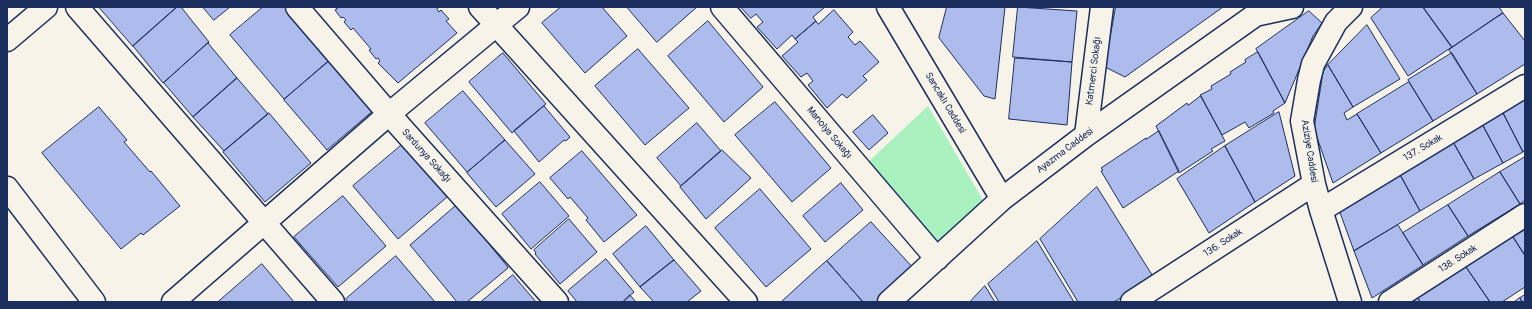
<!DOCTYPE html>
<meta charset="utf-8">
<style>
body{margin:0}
#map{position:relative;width:1532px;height:309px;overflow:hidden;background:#f7f3e8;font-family:Pangolin,sans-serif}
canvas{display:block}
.frame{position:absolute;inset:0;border:8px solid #1b2f5e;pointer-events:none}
</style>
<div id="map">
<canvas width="1532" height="309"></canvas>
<div class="frame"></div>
</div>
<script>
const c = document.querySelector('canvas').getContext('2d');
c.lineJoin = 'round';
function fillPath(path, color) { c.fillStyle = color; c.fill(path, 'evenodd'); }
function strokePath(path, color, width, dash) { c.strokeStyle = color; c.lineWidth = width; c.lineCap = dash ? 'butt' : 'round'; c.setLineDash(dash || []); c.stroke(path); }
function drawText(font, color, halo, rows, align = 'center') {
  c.font = font + ' Pangolin,sans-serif'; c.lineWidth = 3.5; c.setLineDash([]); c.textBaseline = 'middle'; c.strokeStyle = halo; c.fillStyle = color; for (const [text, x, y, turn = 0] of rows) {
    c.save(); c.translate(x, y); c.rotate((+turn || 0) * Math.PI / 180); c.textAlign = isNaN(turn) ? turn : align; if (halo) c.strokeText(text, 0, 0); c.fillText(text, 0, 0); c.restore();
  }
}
fillPath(new Path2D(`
 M928 106 984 202 937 246 867 163Z`), '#a9f2c0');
const building = new Path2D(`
 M99 7H177L133 46Z
 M177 7H181L209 42 163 83 133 46Z
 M203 7H230L214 20Z
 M263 7H285L330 60 284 99 230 35Z
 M335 7H438L437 9 439 12 441 10 449 19 446 21 457 33 398 83 378 63 380 61 378 58 376 59 369 50 371 49 353 28 351 30 344 22 346 20 343 17 341 18 335 10 337 9Z
 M561 7H602L627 36 585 73 542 23Z
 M627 7H697L657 42Z
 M741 7H825L813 17 816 21 795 39 792 35 777 49 757 27 763 22 756 14 751 18Z
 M947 7H1005L995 99 984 96 939 38Z
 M1018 7 1077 11 1072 62 1013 57Z
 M1116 7H1223L1125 77 1105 67Z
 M1383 7H1423L1452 47 1408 76 1371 18Z
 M1423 7H1499L1503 13 1452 47Z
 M834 10 853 32 848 37 855 45 860 41 879 62 863 76 867 80 847 98 842 94 827 108 808 85 813 81 807 73 801 77 782 56 798 42 795 39 816 21 818 24Z
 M1309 11 1322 23 1313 36 1285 103 1256 49Z
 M1503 13 1525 41V64L1477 94 1449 50Z
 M708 21 763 87 724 122 668 56Z
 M1367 25 1400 79 1353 107 1328 65Z
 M208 43 237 78 193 117 164 83Z
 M638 49 689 108 645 145 595 86Z
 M1258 52 1285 103 1273 111 1274 113 1249 128 1245 122 1222 135 1200 95 1212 89 1211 86 1231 74 1230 72 1246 62 1245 60Z
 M503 53 546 104 512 133 469 82Z
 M1452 53 1477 94 1433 121 1408 80Z
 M1015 58 1072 62 1067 125 1009 119Z
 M331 59 375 109 327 150 284 100Z
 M1328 65 1353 107 1344 113 1347 120 1357 114 1381 153 1333 183 1314 129 1323 72Z
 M237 78 268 114 224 151 193 117Z
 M1409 82 1433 121 1381 153 1357 114Z
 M463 91 505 140 467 172 425 123Z
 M1525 94V150L1523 152 1501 109Z
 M1201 96 1225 141 1211 149 1213 151 1179 173 1156 126 1187 103 1188 105Z
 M775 102 831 168 792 202 735 135Z
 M544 106 570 137 566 141 564 140 539 162 514 131Z
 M99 107 127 140 124 142 150 172 151 171 180 206 143 235 141 233 121 249 42 153Z
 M1501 109 1523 152 1503 163 1481 122Z
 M1279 112 1295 176 1255 202 1225 146Z
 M269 113 311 163 265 202 223 152Z
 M873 115 888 133 869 150 853 132Z
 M1481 122 1503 163 1474 179 1452 140Z
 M697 123 721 151 681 186 657 158Z
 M1159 131 1179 171 1123 208 1101 171 1103 170 1101 168 1146 138V139Z
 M505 140 535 174 496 207 467 173Z
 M1452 140 1474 179 1420 211 1398 171Z
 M403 144 447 197 398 239 353 186Z
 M1225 146 1255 202 1209 233 1177 179Z
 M722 150 751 178 706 219 680 187Z
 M582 151 637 215 604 242 586 220 588 218 570 197 568 199 550 178Z
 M1525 157V200L1520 204 1500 172Z
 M1398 171 1420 211 1354 251 1338 207Z
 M1500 172 1520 204 1468 236 1448 205Z
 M540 182 569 216 531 249 502 214Z
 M841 183 863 210 825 242 803 216Z
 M1097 187 1154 278 1114 302H1078L1040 239Z
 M760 189 811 249 766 287 715 228Z
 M343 196 386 246 338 287 294 237Z
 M457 205 507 266 508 268 467 302H457L410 245 455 206Z
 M1448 205 1468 236 1423 265 1403 233Z
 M569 219 597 252 560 284 535 254 536 253 534 250Z
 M871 222 915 270 879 302H863L827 261Z
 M1398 225 1423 265 1372 298 1354 251Z
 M646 226 674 260 640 287 613 254Z
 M1525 230V255L1513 237Z
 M1513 237 1525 256V287L1502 302H1490L1466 267Z
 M1037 241 1074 302H999L988 284Z
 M396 256 435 302H348L346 299Z
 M606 259 634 292 623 302H577L568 291Z
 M674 260 701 291 687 302H654L640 287Z
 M827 261 863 302H781L817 269Z
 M262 264 294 302H218Z
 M1466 267 1490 302H1420L1418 298Z
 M513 275 536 302H481Z
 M985 286 995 302H970Z
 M630 295 636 302H623Z
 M1525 295V302H1522L1520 298Z
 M1418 298 1420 302H1412Z
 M1520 298 1522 302H1514Z`);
fillPath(building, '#adbcec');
strokePath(building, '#1b2f5e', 1);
const minor = new Path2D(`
 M77 7 333 302
 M297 7 389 114 557 302
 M480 7 746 302
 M722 7 937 259
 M888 7 1002 199
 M1255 15 1292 7
 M7 40 46 7
 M1086 135 1102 7
 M7 188 94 302
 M1321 210 1525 86
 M173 302 389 114 518 7
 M889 302 1002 199 1086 135 1254 16 1268 7
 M1132 302 1314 184
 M1350 302 1321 210 1314 184 1302 121 1309 80 1313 64 1336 22 1351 7
 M1390 302 1525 215`);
strokePath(minor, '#1b2f5e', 25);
strokePath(minor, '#f7f3e8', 22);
drawText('10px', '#1b2f5e', '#f7f3e8', [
 ["Katmerci Sokağı",1094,71,-83],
 ["Sancaklı Caddesi",945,103,59],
 ["Manolya Sokağı",829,133,50],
 ["137. Sokak",1423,148,-31],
 ["Ayazma Caddesi",1065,151,-37],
 ["Aziziye Caddesi",1309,151,81],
 ["Sardunya Sokağı",426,156,48],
 ["136. Sokak",1223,243,-33],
 ["138. Sokak",1458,259,-33]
]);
</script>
